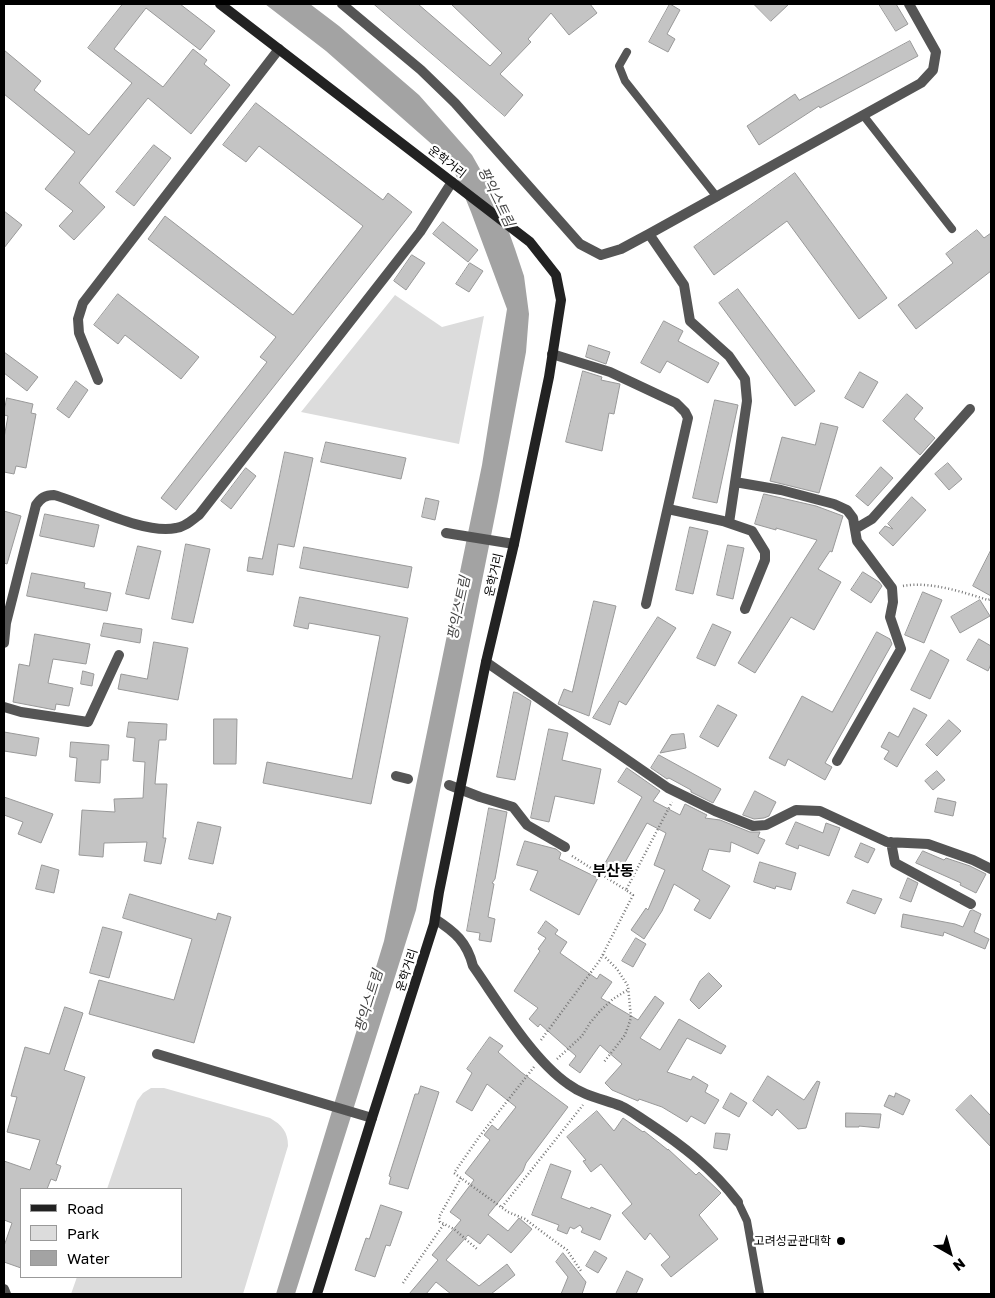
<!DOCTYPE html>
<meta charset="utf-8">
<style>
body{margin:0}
#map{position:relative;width:995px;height:1298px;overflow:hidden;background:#fff;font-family:"Golos Text",sans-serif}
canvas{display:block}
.frame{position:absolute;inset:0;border:5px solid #000;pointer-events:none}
.legend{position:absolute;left:20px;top:1188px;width:162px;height:90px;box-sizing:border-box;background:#fff;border:1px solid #999;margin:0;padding:6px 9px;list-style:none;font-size:15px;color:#000}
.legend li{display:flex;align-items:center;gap:10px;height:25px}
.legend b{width:25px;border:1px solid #999}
.north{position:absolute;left:925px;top:1228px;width:50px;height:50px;-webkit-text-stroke:4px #fff;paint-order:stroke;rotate:142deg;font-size:14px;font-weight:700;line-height:20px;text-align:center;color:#000}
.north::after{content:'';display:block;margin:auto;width:18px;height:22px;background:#000;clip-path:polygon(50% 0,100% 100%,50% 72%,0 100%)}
</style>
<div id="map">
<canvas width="995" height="1298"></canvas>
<div class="frame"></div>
<ul class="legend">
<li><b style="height:6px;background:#222"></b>Road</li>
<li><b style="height:14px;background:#dcdcdc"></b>Park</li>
<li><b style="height:14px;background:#a3a3a3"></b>Water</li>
</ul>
<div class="north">N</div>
</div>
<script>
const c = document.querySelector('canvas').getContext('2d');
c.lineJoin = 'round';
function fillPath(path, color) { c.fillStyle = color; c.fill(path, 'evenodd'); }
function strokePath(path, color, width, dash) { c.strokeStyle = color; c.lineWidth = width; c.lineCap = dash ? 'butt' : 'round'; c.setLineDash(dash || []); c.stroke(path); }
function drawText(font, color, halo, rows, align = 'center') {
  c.font = font + ' "Golos Text","Noto Sans KR",sans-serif'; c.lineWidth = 4.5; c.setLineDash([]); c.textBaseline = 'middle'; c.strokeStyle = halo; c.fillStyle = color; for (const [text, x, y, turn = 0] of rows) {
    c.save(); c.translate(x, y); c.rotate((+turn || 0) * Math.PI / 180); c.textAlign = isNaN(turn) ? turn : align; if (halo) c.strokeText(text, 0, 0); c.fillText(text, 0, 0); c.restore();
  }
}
fillPath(new Path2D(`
 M395 295 442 327 484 316 459 444 301 412Z
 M151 1088H164L270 1118C282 1125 288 1132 288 1146L243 1294H71L77 1277H181V1189H107L137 1101 143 1093Z`), '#dcdcdc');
fillPath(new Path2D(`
 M265 4H310L339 26 419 95 472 155 497 199 515 249 524 276 529 314 526 352 498 501 416 910 295 1294H276L384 941 482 465 507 309 471 212 453 168 444 155 326 51Z`), '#a3a3a3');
const building = new Path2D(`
 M123 4H180L215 31 200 50 146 8 114 49 163 87 193 49 207 60 204 64 230 85 191 134 148 98 79 183 105 207 74 240 59 226 73 211 45 189 75 152 4 94V50L41 81 34 90 89 135 132 83 88 48Z
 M374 4H418L490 66 502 53 451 4H590L597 13 569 35 551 13 528 39 531 42 500 74 523 95 505 116Z
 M670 4 680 10 667 34 675 39 668 52 649 42Z
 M754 4H789L771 21Z
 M879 4H896L908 24 896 31Z
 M910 41 918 56 820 108 819 106 759 145 747 126 795 94 799 100Z
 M256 103 383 200 388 193 412 212 176 510 161 498 267 362 260 357 276 337 148 239 165 216 293 315 363 226 259 146 246 162 223 145Z
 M154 145 171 158 134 206 116 192Z
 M795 173 887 298 859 319 787 221 714 275 694 247Z
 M4 211 22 225 4 248Z
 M443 222 478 250 468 262 433 234Z
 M977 230 984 238 991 233V271L916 329 898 305 953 263 946 254Z
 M412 255 425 263 406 290 394 281Z
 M470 263 483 271 469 292 456 284Z
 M738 289 815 391 795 406 719 303Z
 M118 294 199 357 181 379 125 335 118 344 94 325Z
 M664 321 683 331 678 341 719 363 708 383 667 361 660 373 641 363Z
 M589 345 610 352 606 364 586 357Z
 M4 352 38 377 27 391 4 373Z
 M583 371 602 377 601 380 620 384 614 414 609 413 602 451 566 442Z
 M860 372 878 382 863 408 845 398Z
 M76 381 88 390 69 418 57 409Z
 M907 394 923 408 914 419 935 438 920 455 883 421Z
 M7 398 33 404 31 413 36 414 26 468 16 466 14 474 4 472V438L8 416 4 415Z
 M715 400 738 405 717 503 693 498Z
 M821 423 838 427 819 493 770 481 782 437 815 445Z
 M326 442 406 458 401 479 321 462Z
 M285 452 313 458 294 547 278 544 273 575 247 571 249 557 262 559Z
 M948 463 962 479 949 490 935 474Z
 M881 467 893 478 868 506 856 496Z
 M246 468 256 476 231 509 221 501Z
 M764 494 816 506 843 516 832 552 830 551 818 569 841 582 814 630 791 617 755 673 738 663 817 540 776 528V530L755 524Z
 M912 497 926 510 893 546 879 533 885 526 893 529 888 524Z
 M426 498 439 501 435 520 422 517Z
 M4 511 21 516 7 564 4 563Z
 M45 514 99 525 94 547 40 536Z
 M690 527 708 531 693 594 676 590Z
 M186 544 210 549 193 623 172 619Z
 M728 545 744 548 733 599 717 595Z
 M138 546 161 551 149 599 126 594Z
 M304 547 412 567 408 588 300 568Z
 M991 550V596L973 586Z
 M863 572 879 582 882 586 871 603 851 590Z
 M32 573 85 583 84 588 111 593 107 611 27 596Z
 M923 592 942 600 924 643 905 635Z
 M300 597 408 618 371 804 263 783 267 762 352 779 380 636 309 623 308 629 294 626Z
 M980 600 990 616 960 633 951 617Z
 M594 601 616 606 589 716 558 704 564 689 572 692Z
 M658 617 676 628 626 705 619 701 610 725 593 718Z
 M104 623 142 629 140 643 101 636Z
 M713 624 731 632 715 666 697 658Z
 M877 632 890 639 892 644 825 763 832 767 825 780 788 759 785 766 769 758 802 696 832 712Z
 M35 634 90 644 86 664 53 659 48 683 73 688 69 706 56 704 55 710 13 702 19 664 29 666Z
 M979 639 991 646V664L988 671 967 660Z
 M154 642 188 648 178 700 118 689 121 674 147 679Z
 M931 650 949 660 930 699 911 690Z
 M83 671 94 674 92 686 81 684Z
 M514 692 518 693 531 701 515 780 497 777Z
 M718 705 737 715 718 747 700 737Z
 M914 708 927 715 897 767 884 759 889 751 881 747 889 732 898 737Z
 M214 719H237L236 764H214Z
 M949 720 961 731 937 756 926 745Z
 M129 722 167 724 166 740H159L155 784H167L163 838H166L161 864 144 861 147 842 104 843 103 857 79 855 82 810 115 812 114 799 143 798 145 762 133 761 135 738 127 737Z
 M549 729 568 733 562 760 601 769 594 804 555 796 549 822 531 818Z
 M4 732 39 738 36 756 4 751Z
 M684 734 686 748 660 753 671 735Z
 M71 742 109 745 108 760H101L100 783 75 781 77 758 70 757Z
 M659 755 721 789 713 803 691 792V790L669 778 667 779 651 768Z
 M627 768 660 791 653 801 680 815 685 804 707 815 705 818 720 820 750 832H760L758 837 765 840 758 854 731 842 730 852 709 849 702 870 730 886 710 919 694 910 700 900 674 884 662 911 644 939 631 930 646 908 648 910 665 870 654 865 666 833 647 823 619 873 604 865 642 797 618 782Z
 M937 771 945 780 933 790 925 781Z
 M755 791 776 802 769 816 764 818 754 819 743 815Z
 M4 797 53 814 41 843 18 834 23 822 4 815Z
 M938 798 956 802 953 816 935 812Z
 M489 808 507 812 495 879 492 883 494 884 488 917 495 919 491 942 479 940 480 933 467 931Z
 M198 822 221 827 213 864 189 859Z
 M796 822 823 833 826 823 840 828 829 856 799 845 798 849 786 844Z
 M525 841 556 849 561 853 559 859 598 878 579 915 530 890 538 871 517 865Z
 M861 843 875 849 868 863 855 857Z
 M923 851 944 860 946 858 970 866 986 874 976 893 960 885 961 883 916 863Z
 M760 862 796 873 791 890 776 886 775 889 754 882Z
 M42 865 59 870 54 893 36 889Z
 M908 878 918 883 911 902 900 898Z
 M853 890 882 899 875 914 847 903Z
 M130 894 216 920 218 913 231 917 194 1043 89 1014 99 980 174 1000 192 939 123 918Z
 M973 910 981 914 974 932 989 939 985 949 944 932 943 936 901 927 903 914 955 924 963 927 970 911Z
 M546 921 558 930 555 934 567 942 560 953 597 979 600 974 612 982 601 998 638 1020 655 996 664 1003 640 1038 660 1050 679 1019 726 1046 721 1054 687 1038 667 1072 691 1080 693 1076 708 1085 705 1092 719 1100 705 1124 691 1116 687 1122 662 1107 639 1099 638 1101 612 1090 605 1083 622 1064 600 1045 580 1073 569 1065 576 1056 540 1024 538 1027 529 1019 538 1008 514 991 540 951 538 949 546 938 538 933Z
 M103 927 122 932 109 978 90 973Z
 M636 938 646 944 633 967 622 961Z
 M709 973 722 986 699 1009 690 1000 700 981Z
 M65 1007 83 1013 64 1070 85 1077 56 1164 61 1166 56 1181 51 1179 47 1189H21V1268L4 1262V1246L12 1223 4 1220V1161L30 1170 40 1140 7 1132 17 1097 11 1096 25 1047 49 1054Z
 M490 1037 503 1046 498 1052 521 1072 568 1107 526 1163 523 1171 488 1215 508 1231 519 1218 532 1229 511 1253 488 1234 480 1244 468 1235 446 1260 479 1286 507 1264 515 1275 491 1294H451L436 1282 426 1294H409L438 1260 432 1255 461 1220 450 1212 474 1180 465 1173 490 1140 484 1135 492 1125 498 1130 516 1107 487 1084 472 1111 456 1102 472 1073 467 1069Z
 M768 1076 804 1100 817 1081 820 1082 806 1128 798 1129 777 1109 772 1116 753 1101Z
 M421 1086 439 1092 408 1189 389 1184 391 1177 389 1176 415 1094H418Z
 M731 1093 747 1103 739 1117 723 1108Z
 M896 1093 910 1100 903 1115 884 1106 889 1095 894 1097Z
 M971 1095 991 1116V1147L956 1110Z
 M597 1111 614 1131 623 1118 643 1132 644 1131 668 1150V1149L696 1175 699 1172 721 1193 699 1215 718 1239 671 1277 661 1265 670 1257 650 1233 645 1240 622 1213 632 1204 601 1164 591 1172 583 1161 586 1160 567 1137Z
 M846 1113 881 1114 879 1128 859 1126V1127H846Z
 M716 1133 730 1134 727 1150 714 1148Z
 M551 1164 571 1171 561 1198 590 1209 591 1207 611 1215 600 1240 581 1232 583 1229 580 1225 574 1229 570 1227 567 1234 557 1230 559 1225 532 1215Z
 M381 1205 402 1212 390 1246 386 1245 375 1277 355 1270 366 1238 369 1239Z
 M595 1251 607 1258 598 1273 586 1266Z
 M563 1253 586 1282 582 1294H561L568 1277 556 1262Z
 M627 1271 643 1279 636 1294H616Z`);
fillPath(building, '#c4c4c4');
strokePath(building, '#999', 1);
strokePath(new Path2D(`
 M903 586C929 581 963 592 988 600L991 599
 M572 856 626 890
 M603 955 617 969 628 986 631 1018 625 1035 604 1062
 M541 1040 600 960 633 895 626 890 672 802
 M557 1059 582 1036 590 1023 600 1011 613 999 629 989
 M534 1067 479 1137 454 1173 508 1212 525 1219 549 1237 567 1250 581 1271
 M461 1178 439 1217 440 1222 454 1229 477 1249
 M502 1207 583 1105
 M403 1283 444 1224`), '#777', 2.5, [1, 2.5]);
strokePath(new Path2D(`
 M627 52 619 66 625 81 717 197
 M863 115 952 229
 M738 1202 747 1221 760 1294`), '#555', 8);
strokePath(new Path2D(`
 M342 4 421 70 455 103 580 244 601 255 621 249 649 234 921 83 933 70 936 52 909 4
 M649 234 684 285 690 321 729 356 745 379 747 401 729 523
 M552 354 610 372 676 403 685 412 688 418 646 604
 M98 380 79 333 78 319 83 303 279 49
 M735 482 781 490 834 504 847 510 853 518 857 541 892 588 893 602 890 617 901 649 837 761
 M668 509 723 521 752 531 765 552V560L745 609
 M855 529 872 519 970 409
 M446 533 514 544
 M4 643 6 623 36 505C41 498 45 495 54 495 87 504 143 535 176 528 185 527 192 520 199 515L420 232 452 182
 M486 662 668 788 715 811 753 826 766 825 796 810 820 811 887 842 928 844 973 860 991 869
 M4 707 21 712 88 722 119 655
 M396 776 408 779
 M449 785 480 797 513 807 527 825 565 847
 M891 842 895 863 971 904
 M435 919C455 932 467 942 473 966 499 1003 532 1059 568 1084 584 1096 603 1099 621 1106 630 1110 639 1117 647 1122 682 1145 713 1169 738 1202
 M157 1054 372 1118
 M4 1289 6 1294`), '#555', 10);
strokePath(new Path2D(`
 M220 4 530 242 556 275 561 300 549 377 514 544 486 662 439 892 434 924 372 1118 317 1294`), '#222', 10);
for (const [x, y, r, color] of [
 [841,1241,5,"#000"]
]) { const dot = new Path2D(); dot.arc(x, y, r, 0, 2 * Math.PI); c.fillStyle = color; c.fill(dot); strokePath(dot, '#fff', 2); }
drawText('12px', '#000', '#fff', [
 ["운학거리",447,162,38],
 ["운학거리",494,575,-77],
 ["운학거리",407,970,-72]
]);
drawText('12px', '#000', '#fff', [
 ["고려성균관대학",831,1241]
], 'right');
drawText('italic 14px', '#444', '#fff', [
 ["팡익스트림",496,197,64],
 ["팡익스트림",459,608,-78],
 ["팡익스트림",369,1001,-73]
]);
drawText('bold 15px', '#000', '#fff', [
 ["부산동",613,871]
]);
</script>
